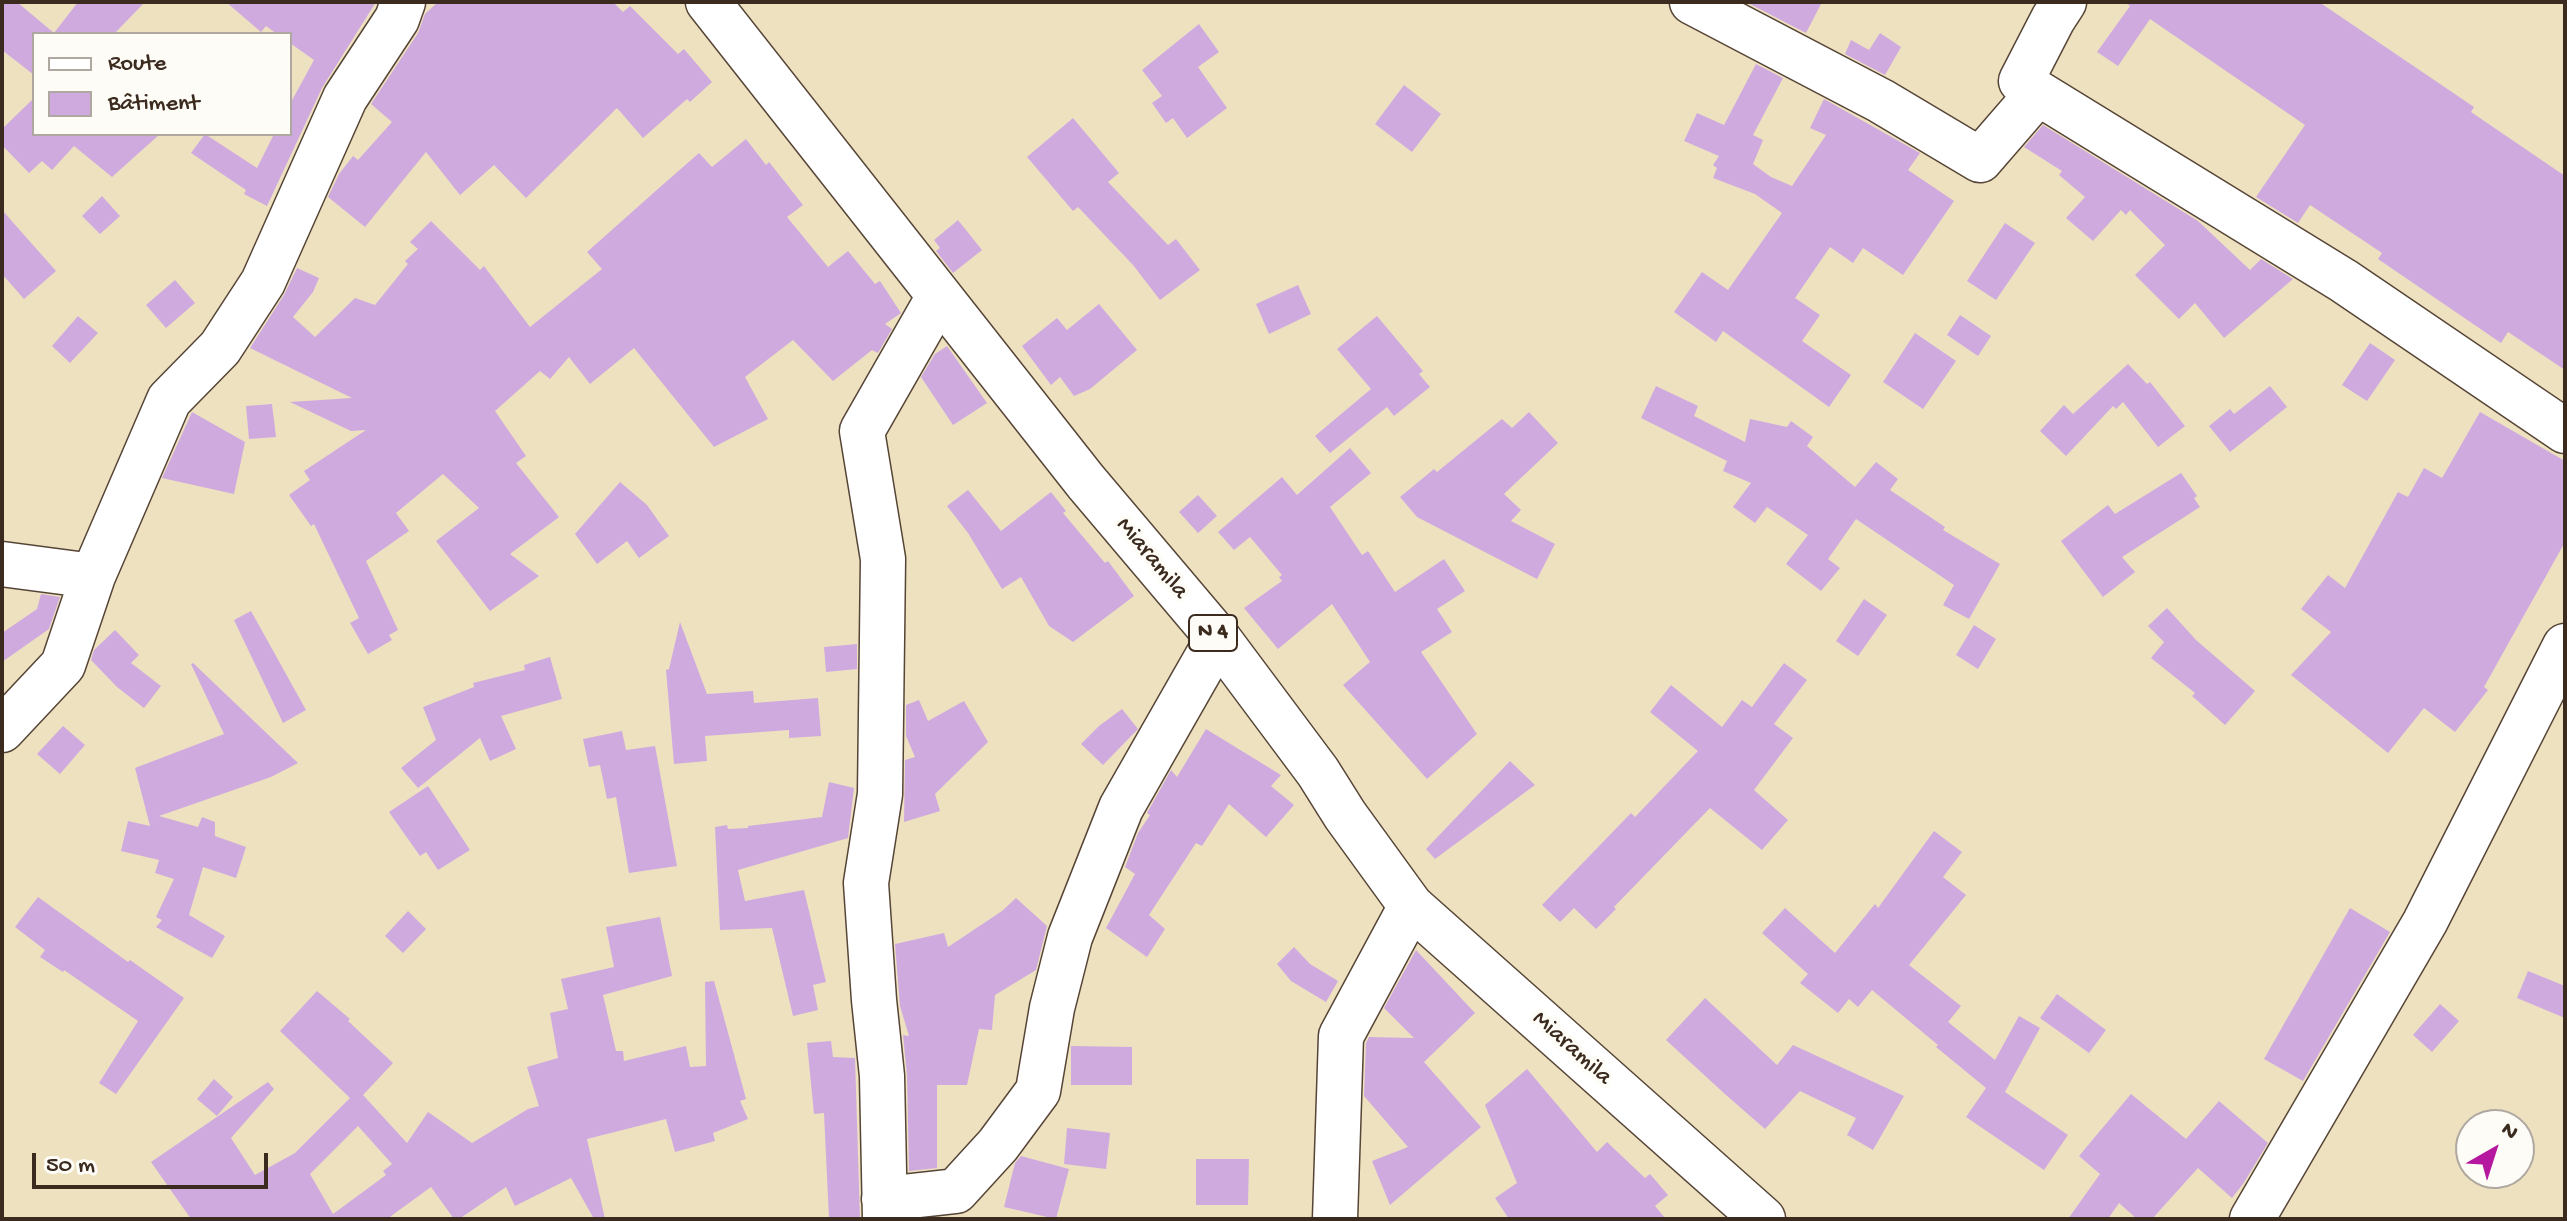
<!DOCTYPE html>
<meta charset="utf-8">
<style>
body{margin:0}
#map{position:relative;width:2567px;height:1221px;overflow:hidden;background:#eee1c0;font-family:"Gochi Hand",sans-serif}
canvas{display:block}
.frame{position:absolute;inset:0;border:4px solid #3b2a1e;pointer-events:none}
.legend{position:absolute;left:32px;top:32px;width:260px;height:104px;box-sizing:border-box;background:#fdfcf7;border:2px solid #afa8a0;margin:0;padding:10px 14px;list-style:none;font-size:24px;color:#3b2a1e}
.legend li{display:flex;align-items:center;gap:16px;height:40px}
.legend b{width:40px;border:2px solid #afa8a0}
.north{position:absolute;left:2455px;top:1109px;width:80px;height:80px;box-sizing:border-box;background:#fdfcf7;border:2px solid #afa8a0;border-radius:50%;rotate:39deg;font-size:22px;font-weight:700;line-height:32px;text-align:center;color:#3b2a1e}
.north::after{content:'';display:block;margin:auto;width:28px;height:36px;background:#b5179e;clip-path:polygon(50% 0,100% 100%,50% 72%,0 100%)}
.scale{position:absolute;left:32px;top:1153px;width:236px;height:36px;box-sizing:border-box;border:4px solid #3b2a1e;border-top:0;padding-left:10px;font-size:24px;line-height:28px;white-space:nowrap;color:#3b2a1e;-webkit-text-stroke:6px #fdfcf7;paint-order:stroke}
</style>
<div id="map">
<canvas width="2567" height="1221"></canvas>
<div class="frame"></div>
<ul class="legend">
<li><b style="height:10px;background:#fff"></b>Route</li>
<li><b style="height:22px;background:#cfaadf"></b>Bâtiment</li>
</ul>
<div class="north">N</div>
<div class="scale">50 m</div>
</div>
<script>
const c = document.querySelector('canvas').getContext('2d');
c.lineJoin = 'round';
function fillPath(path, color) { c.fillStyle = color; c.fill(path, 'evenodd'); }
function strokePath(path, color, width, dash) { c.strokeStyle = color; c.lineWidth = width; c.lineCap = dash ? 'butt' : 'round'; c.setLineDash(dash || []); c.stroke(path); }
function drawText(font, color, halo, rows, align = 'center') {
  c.font = font + ' "Gochi Hand",sans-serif'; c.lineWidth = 8; c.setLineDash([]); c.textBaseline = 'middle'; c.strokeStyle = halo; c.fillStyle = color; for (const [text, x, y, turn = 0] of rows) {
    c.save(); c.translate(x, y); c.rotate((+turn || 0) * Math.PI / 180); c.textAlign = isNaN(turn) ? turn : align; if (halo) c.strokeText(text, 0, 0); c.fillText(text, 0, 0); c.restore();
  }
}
fillPath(new Path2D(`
 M2 2H17L54 33 78 2H145L114 34H34V75L2 50Z
 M226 2H376L322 88 267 206 244 194 246 190 191 153 205 134 257 168 274 134H290V104L314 60 290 43V34H277L266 26 261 32Z
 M438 2H613L623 12 630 6 678 54 684 49 712 82 690 102 687 99 643 138 617 108 526 198 494 165 460 195 426 152 365 227 328 197 339 174 353 156 358 160 392 122 371 104 418 33 425 14Z
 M1746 2H1822L1806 33Z
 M2124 2H2319L2474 107 2471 112 2565 176V370L2508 332 2501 343 2378 259 2382 253 2310 205 2298 223 2256 197 2305 125 2150 19 2118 66 2097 52 2130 6Z
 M1199 24 1219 52 1198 67 1227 108 1187 138 1173 118 1166 123 1152 103 1162 96 1142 70Z
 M1880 33 1901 47 1885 75 1845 54 1851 40 1869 50Z
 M1756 64 1783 78 1753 135 1763 140 1753 164 1771 177 1792 186 1826 135 1810 128 1824 99 1920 153 1908 170 1954 201 1903 275 1863 248 1853 263 1830 247 1795 298 1820 315 1802 341 1851 375 1829 407 1723 331 1716 342 1674 312 1702 272 1728 290 1782 213 1755 194 1713 178 1717 168 1713 165 1719 156 1684 141 1697 113 1724 125Z
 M1404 85 1441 114 1412 152 1375 124Z
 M34 98V134H160L112 177 74 146 52 170 42 161 29 173 2 145V129Z
 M1073 118 1119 173 1108 182 1168 245 1176 239 1200 270 1160 300 1133 265 1078 207 1073 211 1027 157Z
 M2043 125 2198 221 2250 270 2261 259 2293 279 2224 338 2195 303 2179 319 2135 275 2165 245 2130 210 2126 215 2121 210 2093 241 2066 218 2085 197 2059 175 2062 171 2024 147Z
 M746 139 766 165 769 162 803 205 787 217 828 267 848 251 875 284 880 281 901 313 885 324 892 329 878 353 872 350 833 381 793 340 745 377 768 419 714 447 634 348 590 384 569 357 550 379 540 371 495 411 526 456 516 463 559 517 510 554 539 576 490 611 436 541 479 508 443 474 396 513 409 531 366 561 398 630 389 635 392 640 368 654 350 623 359 618 314 524 311 526 289 495 310 480 304 471 366 430 351 431 290 402 352 398 250 348 284 295 297 268 319 278 313 292 293 317 315 337 355 298 375 305 408 264 405 261 418 249 410 242 431 221 480 270 484 266 530 327 602 269 587 252 659 188 699 153 712 167Z
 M102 196 120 216 100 234 82 216Z
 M2 210 56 271 24 299 2 274Z
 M958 220 982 250 953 273 936 251 940 248 934 240Z
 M2005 223 2035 243 1996 300 1967 281Z
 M175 280 195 303 166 328 146 305Z
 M1298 285 1311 314 1269 334 1256 304Z
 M1099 304 1137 350 1090 389 1074 396 1060 377 1051 385 1022 346 1057 318 1067 330Z
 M1960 315 1991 336 1978 356 1947 335Z
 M78 316 98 333 70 363 52 346Z
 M1377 316 1423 371 1419 374 1430 387 1394 416 1387 407 1330 453 1315 436 1371 389 1337 349Z
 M1915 333 1956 361 1923 409 1883 382Z
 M2370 343 2395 360 2367 401 2342 385Z
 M947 346 987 403 953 425 921 377 935 354Z
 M2128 364 2147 384 2150 382 2185 426 2158 447 2123 402 2116 409 2113 406 2066 456 2040 431 2064 405 2073 414Z
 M1656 386 1698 406 1694 416 1745 442 1750 419 1787 427 1791 421 1813 437 1807 446 1855 487 1876 462 1898 479 1890 490 1945 527 1943 530 2000 564 1969 619 1943 605 1954 585 1856 519 1828 559 1840 568 1821 591 1786 564 1808 535 1767 507 1755 523 1733 507 1751 483 1723 471 1727 461 1641 418Z
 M2270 386 2287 407 2230 452 2209 426 2230 409 2234 414Z
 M272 404 276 437 249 439 246 406Z
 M192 412 245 442 234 494 162 478Z
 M1529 412 1558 443 1504 494 1521 510 1511 521 1555 544 1537 579 1417 517 1400 497 1434 469 1437 472 1502 419 1512 428Z
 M2480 412 2565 461V542L2484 687 2488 690 2455 732 2424 708 2388 753 2291 675 2331 632 2301 609 2328 575 2345 588 2398 492 2408 497 2424 468 2442 478Z
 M1350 448 1371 473 1330 507 1362 555 1368 551 1395 592 1444 559 1465 591 1437 609 1452 632 1421 652 1477 734 1427 779 1343 685 1370 662 1332 604 1278 649 1244 608 1282 581 1279 577 1282 575 1250 537 1234 550 1218 532 1282 477 1297 495Z
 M2181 473 2197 496 2194 498 2200 507 2122 557 2135 572 2103 597 2061 541 2108 505 2115 514Z
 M620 482 647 505 669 536 639 558 627 541 597 564 575 534Z
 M968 490 1001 531 1051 492 1066 511 1063 513 1105 563 1108 561 1134 596 1073 642 1049 626 1021 577 1002 589 968 533 947 506Z
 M1198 495 1217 516 1198 533 1179 512Z
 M41 594 60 597 49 629 2 662V633L37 609Z
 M1864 599 1887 615 1858 656 1836 641Z
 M2167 608 2196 640 2255 691 2225 725 2192 696 2195 693 2151 658 2164 642 2148 626Z
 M251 611 306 710 283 723 234 620Z
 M680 622 707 694 753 691 754 703 818 698 821 736 789 738V730L705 736 707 761 674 764 666 670 669 669Z
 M1974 625 1996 639 1978 669 1956 655Z
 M115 630 139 655 131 663 161 686 144 708 117 687 91 660 94 650Z
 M857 644V669L826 672 824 647Z
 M550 657 562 699 501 716 516 749 490 761 480 738 418 788 401 768 436 740 423 707 474 687 473 683 525 670 524 665Z
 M193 663 298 763 271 777 159 816 198 827 202 817 215 822V836L246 847 236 878 203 867 189 915 225 936 212 958 156 927 162 920 156 917 174 879 155 873 159 860 121 851 128 821 150 826 135 768 224 734 191 664Z
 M1784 663 1807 680 1774 724 1793 738 1754 790 1788 820 1762 850 1710 808 1614 907 1616 909 1596 929 1574 908 1560 922 1542 905 1631 813 1635 817 1698 751 1650 712 1671 685 1722 727 1742 700 1752 707Z
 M919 700 928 721 964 701 988 742 935 794 940 811 904 822 905 760 915 757 906 736V705Z
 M1122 709 1138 729 1103 765 1081 744 1099 726Z
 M63 726 85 745 60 774 37 754Z
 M1206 729 1281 775 1271 786 1294 805 1266 837 1229 804 1202 846 1196 843 1149 915 1165 929 1147 957 1106 928 1135 874 1125 867 1138 833 1150 815 1147 813 1171 770 1177 777Z
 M622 731 626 750 655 746 677 866 629 873 616 797 607 799 600 765 589 767 583 739Z
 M1510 761 1535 785 1435 859 1426 849Z
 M829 782 854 788 848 838 738 870 745 901 804 890 826 982 813 985 818 1010 793 1016 772 928 720 930 715 827 727 825 728 829 748 828V826L822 817Z
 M428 786 470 850 438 870 426 852 420 856 389 812Z
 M1934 831 1962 852 1943 877 1966 895 1909 965 1961 1006 1948 1022 1995 1060 2019 1016 2040 1028 2005 1092 2068 1135 2044 1170 1966 1117 1986 1088 1936 1047 1938 1045 1872 990 1858 1007 1849 999 1838 1013 1800 983 1808 974 1762 933 1785 908 1835 953 1875 904 1878 908Z
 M38 897 128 962 130 960 184 998 116 1094 99 1083 138 1021 64 970 63 972 40 957 45 950 15 927Z
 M1016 898 1047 926 1036 970 995 995 992 1030 979 1029 967 1085H937V1168L909 1171 907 1075 903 1035 909 1036 900 1006 895 944 944 933 948 947 1002 911Z
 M2350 908 2390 932 2303 1081 2264 1059Z
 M408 911 426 929 403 953 385 936Z
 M660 917 672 976 603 995 616 1051H623L624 1061 686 1046 690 1067 706 1066 705 982 714 981 746 1099 740 1101 748 1119 713 1133 715 1141 675 1152 666 1119 587 1139 605 1219H594L571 1178 515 1206 506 1187 459 1219H454L431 1187 387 1219H191L151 1162 268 1082 274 1089 231 1138 255 1175 295 1153 350 1098 280 1031 317 991 350 1019 348 1021 393 1063 363 1095 407 1143 428 1112 472 1143 528 1109 539 1106 527 1067 558 1058 550 1013 568 1009 561 979 614 967 606 927ZM358 1126 392 1164 383 1171 386 1175 333 1214 310 1174Z
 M1294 947 1310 964 1338 981 1326 1002 1291 981 1277 964Z
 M1416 950 1475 1013 1424 1062 1481 1127 1390 1205 1372 1161 1408 1147 1364 1096 1366 1043 1369 1037 1414 1038 1384 1008Z
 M2528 971 2565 986V1018L2517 998Z
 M2057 994 2106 1030 2089 1053 2040 1018Z
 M1705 998 1777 1065 1793 1045 1904 1096 1873 1150 1847 1135 1856 1118 1800 1091 1765 1129 1726 1095 1666 1040Z
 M2440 1004 2459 1021 2432 1052 2413 1035Z
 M831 1041 833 1057 855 1058 860 1219H829L824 1113 814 1114 807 1043Z
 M1071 1046 1132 1047V1085H1071Z
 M1527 1069 1597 1152 1607 1142 1645 1178 1650 1174 1668 1195 1655 1206 1666 1219H1509L1495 1198 1517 1183 1485 1105Z
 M214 1079 233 1097 217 1116 197 1099Z
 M2131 1094 2186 1139 2219 1101 2268 1143 2243 1184 2232 1198 2198 1168 2152 1219H2137L2119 1203 2108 1219H2068L2100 1174 2079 1156Z
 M1067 1128 1110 1133 1106 1169 1064 1164Z
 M1021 1156 1069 1169 1056 1219 1004 1207 1015 1163Z
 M1196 1159H1249L1248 1205H1196Z`), '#cfaadf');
const minor = new Path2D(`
 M1692 2 1881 101 1980 160 2038 93
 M2064 2 2053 19 2021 81 2038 93 2344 281 2565 431
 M2 564 93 576
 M2 730 63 665 93 576 169 400 220 348 263 282 345 98 397 19 403 2
 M884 1199 956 1191 998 1145 1038 1091 1052 1008 1070 937 1121 808 1218 638
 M885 1219 882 1076 874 1000 866 883 880 794 883 559 862 431 938 298
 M1335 1219 1341 1036 1411 906
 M2252 1219 2425 922 2565 646`);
const major = new Path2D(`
 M708 2 1086 482 1218 638 1318 772 1345 815 1411 906 1763 1219`);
strokePath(minor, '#564536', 47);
strokePath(major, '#564536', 47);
strokePath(minor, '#fff', 44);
strokePath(major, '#fff', 44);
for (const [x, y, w] of [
 [1213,633,48]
]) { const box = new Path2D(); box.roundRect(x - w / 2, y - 18, w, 36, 6); c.fillStyle = '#fdfcf7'; c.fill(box); strokePath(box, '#3b2a1e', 2); }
drawText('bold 22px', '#3b2a1e', null, [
 ["N 4",1213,633]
]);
drawText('24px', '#3b2a1e', '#fdfcf7', [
 ["Miaramila",1151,559,50],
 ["Miaramila",1571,1049,42]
]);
</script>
